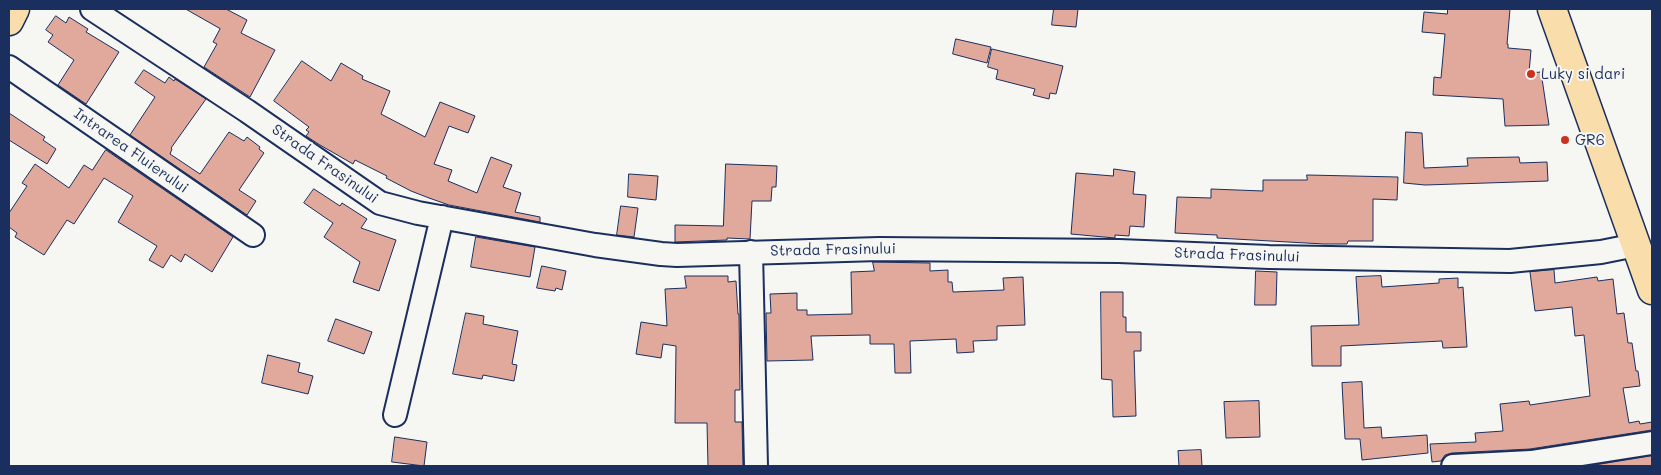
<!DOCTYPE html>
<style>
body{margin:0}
#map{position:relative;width:1661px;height:475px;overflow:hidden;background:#f6f6f2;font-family:Mali,sans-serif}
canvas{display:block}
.frame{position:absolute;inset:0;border:10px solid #1b2f5e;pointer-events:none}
</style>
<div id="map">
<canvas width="1661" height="475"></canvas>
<div class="frame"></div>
</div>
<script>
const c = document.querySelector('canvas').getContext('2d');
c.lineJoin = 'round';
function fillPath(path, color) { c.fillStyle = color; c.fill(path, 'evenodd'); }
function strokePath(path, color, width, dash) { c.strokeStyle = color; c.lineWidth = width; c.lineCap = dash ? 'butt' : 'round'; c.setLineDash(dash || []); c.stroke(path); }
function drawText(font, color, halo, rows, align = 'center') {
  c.font = font + ' Mali,sans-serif'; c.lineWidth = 4; c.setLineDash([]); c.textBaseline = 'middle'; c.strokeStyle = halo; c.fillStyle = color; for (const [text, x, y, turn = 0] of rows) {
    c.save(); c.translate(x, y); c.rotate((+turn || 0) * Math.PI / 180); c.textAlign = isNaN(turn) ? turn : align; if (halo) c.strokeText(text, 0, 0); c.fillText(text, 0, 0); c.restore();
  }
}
const building = new Path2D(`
 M186 9H226L247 20 241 33 275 50 250 97 204 67 217 44 213 42 220 29Z
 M1054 9H1078L1076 27 1052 25Z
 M1448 9H1510L1507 44H1508V48L1531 50 1529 73 1541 72 1549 125 1505 126 1503 99 1433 95 1434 77 1441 78 1445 34 1422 32 1424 12 1447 14Z
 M56 16 66 23 69 17 88 29 86 32 119 52 86 104 58 85 74 60 48 42 53 35 46 30Z
 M956 39 991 47 987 63 953 54Z
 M992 49 1063 66 1056 94 1050 93 1049 99 1033 95 1035 89 996 79 998 70 988 67Z
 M302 61 331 81 341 63 363 76 362 79 390 91 381 114 425 137 440 102 475 116 468 133 449 126 434 164 452 170 448 181 477 193 491 157 512 165 503 187 521 193 515 212 540 217V222L449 205 429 198 411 191 386 178 387 176 355 160 353 164 320 145 306 136 309 132 306 130 309 127 274 101Z
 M144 70 165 83 169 77 174 81 175 79 206 99 171 148 172 149 170 154 200 174 229 132 244 141 247 137 260 147 259 149 264 153 239 190 256 201 247 215 130 135 155 97 135 83Z
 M9 113 45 137 43 140 56 149 47 164 9 140Z
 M1406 132 1422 133 1424 168 1468 166 1467 158 1519 157 1520 163 1547 162 1548 181 1425 185 1404 183Z
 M106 150 233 237 212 272 185 254 181 262 171 255 163 268 149 260 157 246 118 222 133 196 104 178 74 224 67 220 44 255 15 237 17 233 9 227V213L27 186 22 183 35 164 69 188 84 165 92 170Z
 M726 164 777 166 776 187H772L771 201H752L750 239 727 238V240L675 242V225L723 226Z
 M1114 169 1135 172 1133 194 1146 195 1144 227 1130 226 1129 236 1115 235V238L1071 234 1076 173 1113 176Z
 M629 174 658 176 656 200 628 197Z
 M1307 175 1398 177 1397 200 1373 199V241H1348L1347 244H1324L1217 238V235L1175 233 1177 197 1211 198V189L1263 191V180H1307Z
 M314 189 340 206 342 203 367 219 361 228 396 240 379 291 353 282 360 262 324 237 333 223 304 203Z
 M621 206 638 208 634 237 617 235Z
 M476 237 535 247 530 277 471 267Z
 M873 262 930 263V271L948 270V282H952L953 292 1004 290 1003 278 1023 277 1025 325 997 326V340L973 341 974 352 957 353 956 339 910 341 911 373H895L894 344H870V335L811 336 813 360 767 361 766 313H771L770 294 797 293V310H807V315L852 314 851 272 874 271Z
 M542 266 566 271 562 290 556 288 555 291 537 288Z
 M1554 270 1555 283 1597 277 1598 281 1613 279 1617 314 1624 313 1628 343H1632L1636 371H1638L1640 386 1623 388 1629 423 1639 421 1640 424 1652 422V430L1530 449 1452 453 1445 455 1441 461 1432 462 1430 444 1476 442 1475 433 1503 431 1500 404 1529 401 1530 405 1590 396 1584 335 1575 336 1572 307 1535 311 1530 272Z
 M1256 271 1277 272 1276 305H1255Z
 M685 276H728V282L736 281 738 314H739L740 390H735V422H742L743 466H708L707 423H675L676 346 663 344 661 358 636 354 641 322 667 326 665 289 686 288Z
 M1381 276 1382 287 1439 283V279L1458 278V288L1463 287 1467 347 1443 348 1442 341 1341 346V366H1312L1311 326 1359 325 1356 277Z
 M1101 292H1123V317H1126V332H1141V351H1134L1136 416 1113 417 1112 380 1102 379Z
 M466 313 484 316 483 324 518 331 512 364 517 365 514 381 483 375 482 379 453 374Z
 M336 319 372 332 364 354 328 341Z
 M268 355 300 363 298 372 313 376 308 394 262 383Z
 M1362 382 1364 428 1381 427 1382 438 1427 435 1428 453 1362 460 1360 439H1345L1342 383Z
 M1259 401 1260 437 1226 438 1224 402Z
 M395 437 427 442 424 466 392 462Z
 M1201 450 1202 466H1179L1178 451Z
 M1652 456V466H1589Z`);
fillPath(building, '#e1a89c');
strokePath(building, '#1b2f5e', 1);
const minor = new Path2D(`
 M92 9 247 111 380 203 418 213 595 245 661 254 677 255 879 249 1119 251 1269 257 1510 261 1601 252 1636 245
 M9 67 253 235
 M751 252 756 466
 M395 415 442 217
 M1453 466 1531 462 1652 443`);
const major = new Path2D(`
 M1552 9 1652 290
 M9 21 15 9`);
strokePath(minor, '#1b2f5e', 26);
strokePath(major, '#1b2f5e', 31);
strokePath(minor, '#f6f6f2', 22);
strokePath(major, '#f9ddab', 28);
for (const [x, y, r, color] of [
 [1531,74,5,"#c8321e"],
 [1565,140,5,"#c8321e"]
]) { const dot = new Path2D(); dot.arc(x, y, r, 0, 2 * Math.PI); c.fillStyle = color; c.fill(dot); strokePath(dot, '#f6f6f2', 2); }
drawText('15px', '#1b2f5e', '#f6f6f2', [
 ["Luky si dari",1541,74],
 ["GR6",1575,140]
], 'left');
drawText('15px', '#1b2f5e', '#f6f6f2', [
 ["Intrarea Fluierului",131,151,35],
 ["Strada Frasinului",325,164,35],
 ["Strada Frasinului",833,250,-1],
 ["Strada Frasinului",1237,255,2]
]);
</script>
